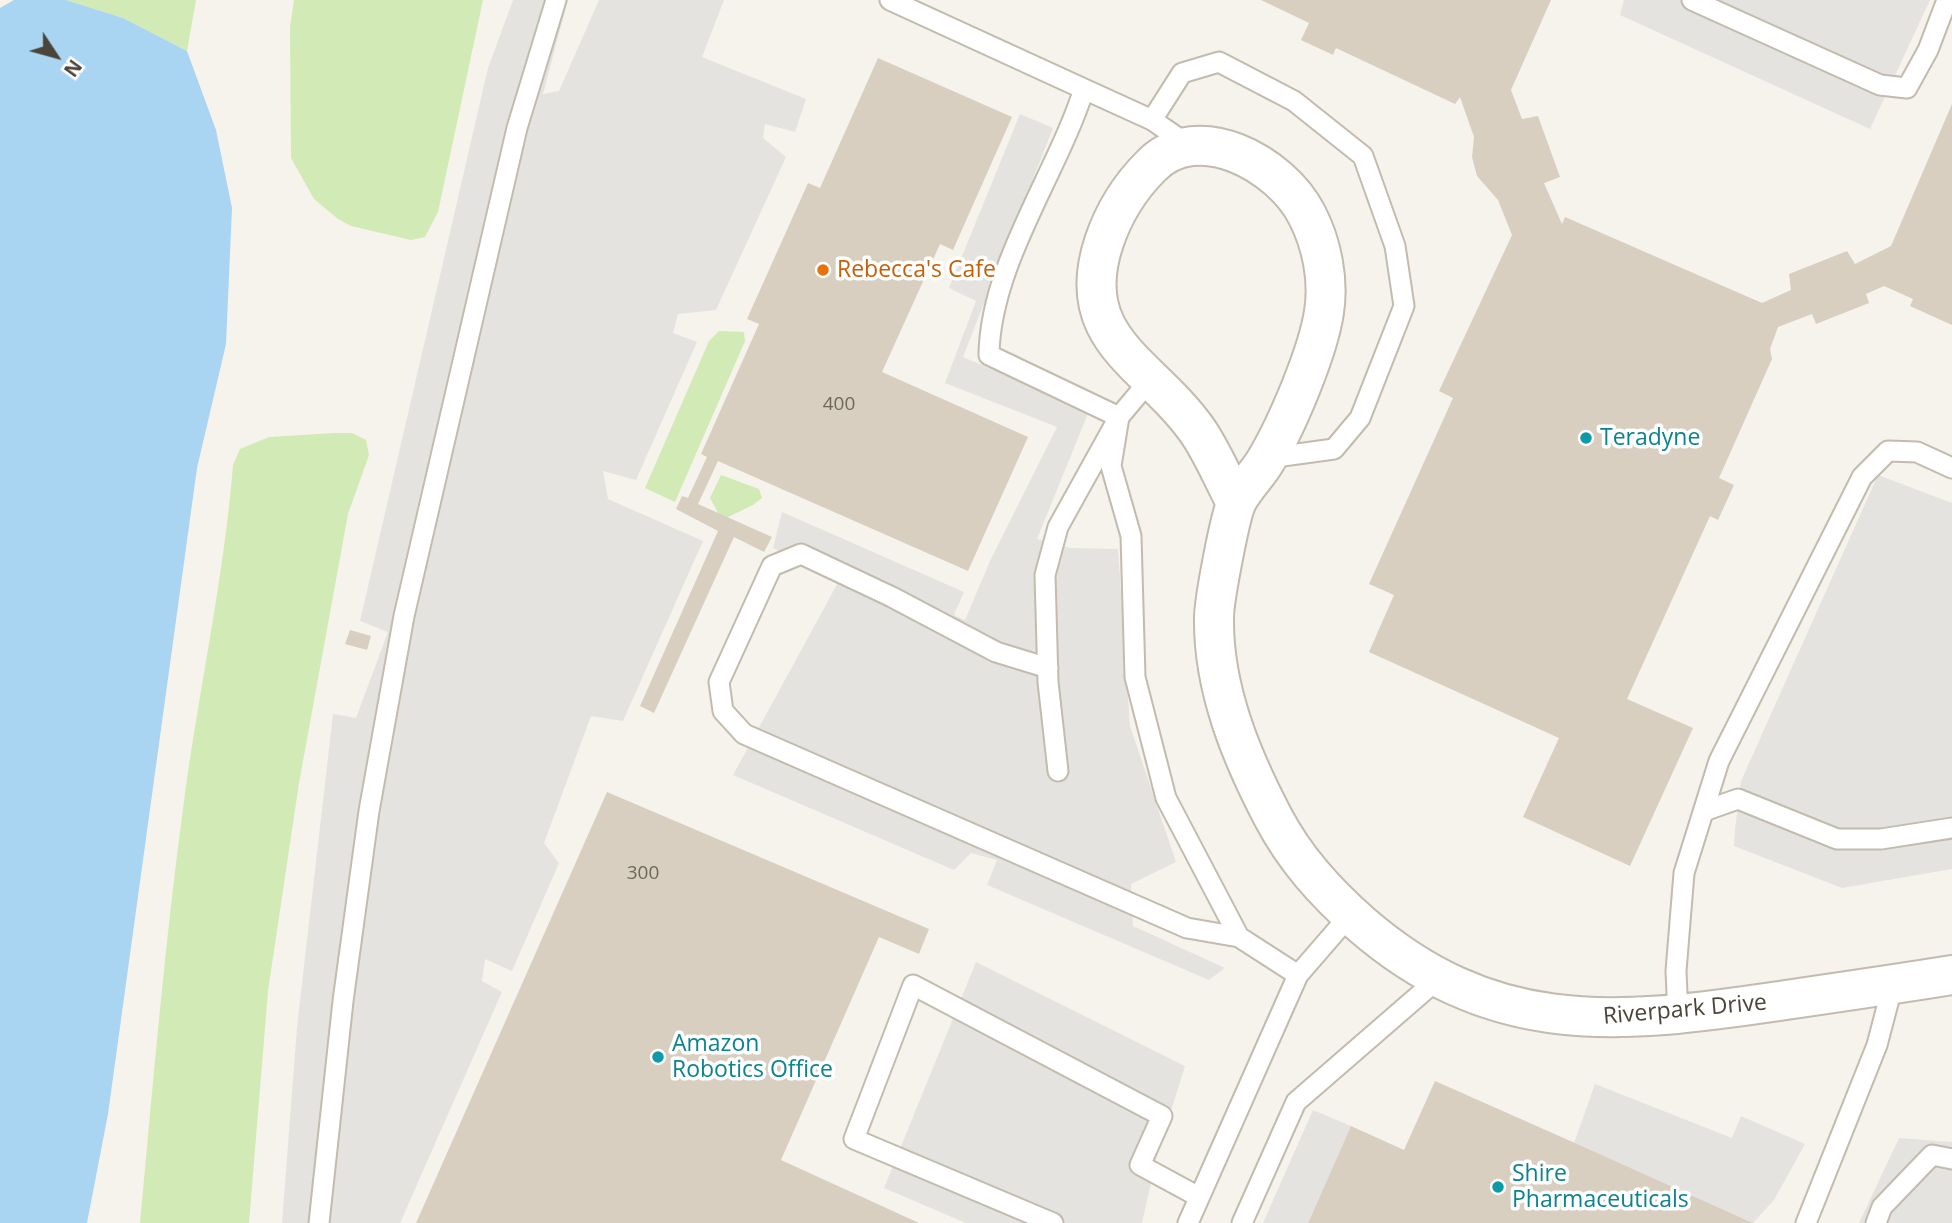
<!DOCTYPE html>
<style>
body{margin:0}
#map{position:relative;width:1952px;height:1223px;overflow:hidden;background:#f6f3ec;font-family:"Open Sans",sans-serif}
canvas{display:block}
.north{position:absolute;left:21px;top:21px;width:70px;height:70px;-webkit-text-stroke:5px #fff;paint-order:stroke;rotate:126deg;font-size:19px;font-weight:700;line-height:28px;text-align:center;color:#4b4439}
.north::after{content:'';display:block;margin:auto;width:24px;height:32px;background:#4b4439;clip-path:polygon(50% 0,100% 100%,50% 72%,0 100%)}
</style>
<div id="map">
<canvas width="1952" height="1223"></canvas>
<div class="north">N</div>
</div>
<script>
const c = document.querySelector('canvas').getContext('2d');
c.lineJoin = 'round';
function fillPath(path, color) { c.fillStyle = color; c.fill(path, 'evenodd'); }
function strokePath(path, color, width, dash) { c.strokeStyle = color; c.lineWidth = width; c.lineCap = dash ? 'butt' : 'round'; c.setLineDash(dash || []); c.stroke(path); }
function drawText(font, color, halo, rows, align = 'center') {
  c.font = font + ' "Open Sans",sans-serif'; c.lineWidth = 7; c.setLineDash([]); c.textBaseline = 'middle'; c.strokeStyle = halo; c.fillStyle = color; for (const [text, x, y, turn = 0] of rows) {
    c.save(); c.translate(x, y); c.rotate((+turn || 0) * Math.PI / 180); c.textAlign = isNaN(turn) ? turn : align; if (halo) c.strokeText(text, 0, 0); c.fillText(text, 0, 0); c.restore();
  }
}
fillPath(new Path2D(`
 M66 0H196L187 51 123 18Z
 M294 0H483L438 212 425 237 411 240 351 226 338 219 314 199 291 158 290 27Z
 M719 331 744 332 745 341 675 502 645 488 709 341Z
 M335 433H352L366 440 369 455 348 514 299 783 268 991 249 1223H140C153 1082 165 941 184 801 199 689 224 578 233 465L240 449 269 437Z
 M721 475 759 489 762 498 753 505 722 520 710 498Z`), '#d2eab5');
fillPath(new Path2D(`
 M513 0H568L543 94 559 91 599 0H724L702 57 806 99 795 132 765 124 763 138 786 157 716 310 678 314 673 333 697 342 636 480 603 471 608 499 703 541 623 721 591 716 544 843 559 863 512 971 485 959 482 981 502 992 400 1223H282L297 1027 333 714 356 718 388 632 360 621 488 68Z
 M1624 0H1930L1870 129 1620 15Z
 M1020 114 1053 128 963 357 1089 411 1037 539 1070 548 1118 549 1130 726 1176 862 1131 884 1133 926 1225 968 1209 980 987 885 997 860 971 853 954 870 733 775 840 579 773 548 782 512 964 592 954 615 965 620 990 561 1057 427 945 383 976 301 949 288Z
 M1878 475 1952 503V869L1842 888 1734 846 1735 829 1741 781Z
 M976 962 1185 1066 1157 1156 1142 1223H966L884 1188Z
 M1595 1084 1732 1138 1741 1116 1805 1144 1774 1200 1753 1223 1574 1143Z
 M1313 1110 1351 1126 1308 1223H1263Z
 M1899 1138 1952 1142V1223H1859Z`), '#e5e3e0');
fillPath(new Path2D(`
 M14 0H66L123 18 187 51 216 130 232 208 226 344 197 468 108 1114 87 1223H0V8Z`), '#a9d4f2');
fillPath(new Path2D(`
 M1261 0H1551L1511 90 1522 119 1538 116 1560 177 1544 183 1562 224 1565 217 1762 303 1791 290 1789 274 1847 251 1855 264 1891 246 1952 104V325L1910 306 1913 299 1884 286 1866 294 1869 303 1816 324 1812 314 1778 327 1770 349 1772 359 1719 478 1734 485 1718 520 1710 516 1627 699 1693 728 1630 866 1523 817 1559 738 1369 652 1394 595 1369 584 1453 398 1439 391 1512 235 1498 200 1477 176 1472 157 1474 137 1460 97 1455 104 1336 48 1333 55 1301 40 1309 23Z
 M878 58 1012 117 953 250 940 244 882 372 1028 437 968 571 718 461 698 504 772 537 764 552 734 537 654 713 640 706 718 531 676 509 682 496 688 498 707 457 701 454 759 324 747 319 808 183 820 188Z
 M350 630 371 636 367 650 345 644Z
 M607 792 929 929 919 954 879 937 781 1160 919 1223H416Z
 M1435 1081 1575 1143 1753 1223H1308L1351 1126 1404 1150Z`), '#d8cfc1');
const lane = new Path2D(`
 M890 0 1084 89
 M1692 0 1880 85 1907 88 1928 50 1947 0
 M1152 120 1182 73 1219 62 1294 101 1363 156 1395 246 1404 306 1360 418 1334 449 1268 458
 M1150 380 1119 417 1111 466 1131 536 1135 677 1166 798 1239 937 1298 975 1350 915
 M1048 668 996 652 892 597 801 554 772 566 719 682 723 711 744 734 1187 928 1239 937
 M1058 771 1048 682 1045 575 1058 527 1119 417 989 355C990 265 1057 174 1084 89L1152 120 1187 144
 M1704 811 1738 799 1837 839H1881L1952 828
 M1678 1016 1676 971 1684 873 1719 761 1862 477 1888 451 1917 452 1952 468
 M319 1223 343 1001 369 811 404 616 517 128 556 0
 M1053 1223 854 1139 913 985 1162 1116 1140 1165 1199 1197
 M1188 1223 1298 975
 M1242 1223 1296 1102 1439 978
 M1806 1223 1877 1045 1893 984
 M1876 1223 1882 1207 1932 1155 1952 1159`);
const street = new Path2D(`
 M1236 503C1224 480 1213 454 1199 433 1152 364 1071 341 1104 242 1114 212 1129 188 1151 166 1198 118 1281 164 1307 215 1322 244 1329 280 1324 312 1318 352 1287 425 1266 460 1258 474 1245 486 1237 501 1230 516 1214 600 1214 618 1213 688 1241 756 1273 817 1295 859 1325 892 1361 924 1488 1034 1608 1026 1765 1003 1827 994 1890 985 1952 975`);
strokePath(lane, '#c2bbae', 23);
strokePath(street, '#c2bbae', 42);
strokePath(lane, '#fff', 19);
strokePath(street, '#fff', 38);
for (const [x, y, r, color] of [
 [823,270,7,"#e8710a"],
 [1586,438,7,"#0f9aa8"],
 [658,1057,7,"#0f9aa8"],
 [1498,1187,7,"#0f9aa8"]
]) { const dot = new Path2D(); dot.arc(x, y, r, 0, 2 * Math.PI); c.fillStyle = color; c.fill(dot); strokePath(dot, '#fff', 2.5); }
drawText('19px', '#6e675b', null, [
 ["400",839,405],
 ["300",643,874]
]);
drawText('23px', '#c56008', '#fff', [
 ["Rebecca's Cafe",837,270]
], 'left');
drawText('23px', '#0d838f', '#fff', [
 ["Teradyne",1600,438],
 ["Amazon",672,1044],
 ["Robotics Office",672,1070],
 ["Shire",1512,1174],
 ["Pharmaceuticals",1512,1200]
], 'left');
drawText('23px', '#4b4439', '#fff', [
 ["Riverpark Drive",1685,1010,-5]
]);
</script>
